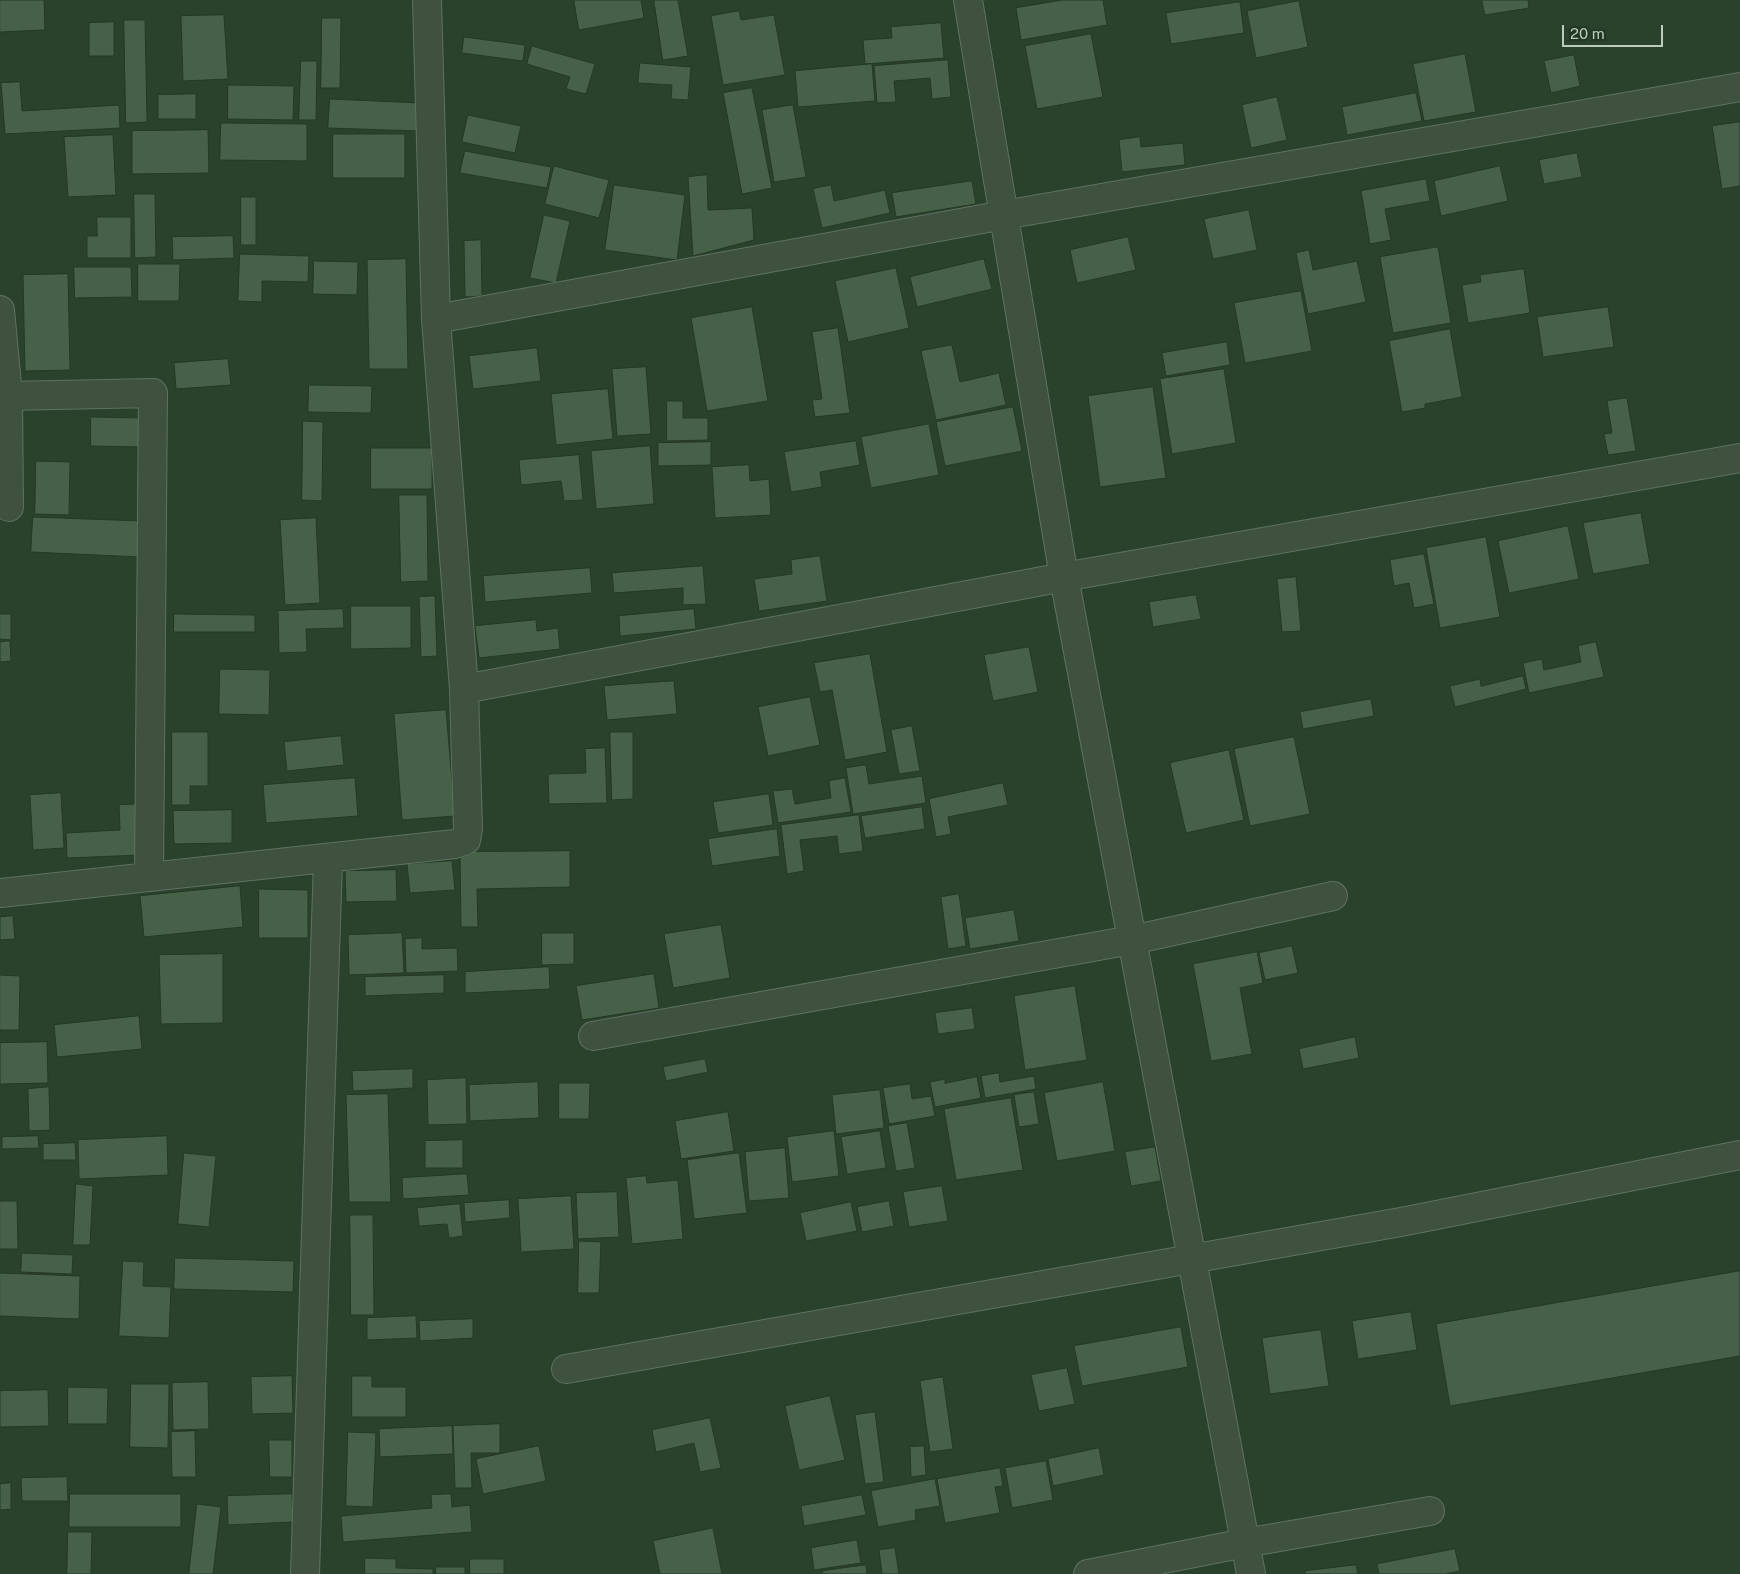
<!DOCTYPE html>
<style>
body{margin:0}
#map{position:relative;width:1740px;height:1574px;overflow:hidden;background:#2a422b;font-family:"Public Sans",sans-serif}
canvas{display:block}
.scale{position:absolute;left:1562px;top:25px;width:101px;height:22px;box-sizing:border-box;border:2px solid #bbccbd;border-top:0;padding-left:6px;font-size:15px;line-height:18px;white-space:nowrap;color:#bbccbd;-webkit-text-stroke:4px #223724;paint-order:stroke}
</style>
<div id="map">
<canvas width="1740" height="1574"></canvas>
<div class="scale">20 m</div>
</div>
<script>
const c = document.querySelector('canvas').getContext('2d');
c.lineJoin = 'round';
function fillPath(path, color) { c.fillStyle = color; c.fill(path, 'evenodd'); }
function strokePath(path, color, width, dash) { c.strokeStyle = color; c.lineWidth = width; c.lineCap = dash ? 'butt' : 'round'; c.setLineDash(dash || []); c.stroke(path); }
const building = new Path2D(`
 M0 0H44L45 30 0 32Z
 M574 0H641L644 18 579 30Z
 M654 0H678L688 56 663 60Z
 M1063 0H1103L1107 25 1021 40 1016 8Z
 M1482 0H1528L1529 8 1485 15Z
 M1299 1 1308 47 1256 58 1247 11Z
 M1240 2 1244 33 1171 44 1166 13Z
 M739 11 741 20 774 15 785 75 723 85 711 16Z
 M224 15 228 79 183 81 181 16Z
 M322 18H341L340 88H321Z
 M124 20H145L147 122 126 123Z
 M114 22V56H89V23Z
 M941 23 944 58 865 64 863 40 892 38 891 27Z
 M1091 34 1103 97 1037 109 1025 46Z
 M464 37 525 45 523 61 462 53Z
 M532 46 595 64 586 94 566 89 570 77 527 64Z
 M1465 54 1476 112 1424 121 1413 64Z
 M1574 55 1580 86 1551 93 1544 61Z
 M948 60 951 97 932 99 930 78 894 81 896 102 877 103 874 66Z
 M301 61H317L316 120H299Z
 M640 63 691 67 688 100 671 99 672 85 638 83Z
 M872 64 875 101 798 107 795 71Z
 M20 82 22 111 119 105 120 128 5 134 1 83Z
 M228 85 294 86 293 120 228 119Z
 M752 88 772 188 742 194 723 93Z
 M1416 93 1422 121 1347 135 1342 107Z
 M196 94V119H158V95Z
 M1277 97 1287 140 1251 148 1242 105Z
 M330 99 421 103 420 131 328 128Z
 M793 105 806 177 774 182 762 110Z
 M468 115 521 126 515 153 462 142Z
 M1740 122V186L1722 189 1712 126Z
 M221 123 307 124V161L220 160Z
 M208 130 209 173 132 174V131Z
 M333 134H405V178H333Z
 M113 135 116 195 68 197 64 137Z
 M1140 137 1141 147 1183 143 1185 165 1122 172 1119 140Z
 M465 151 551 167 547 188 460 173Z
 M1577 153 1582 177 1544 184 1539 160Z
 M554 166 609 180 599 218 545 204Z
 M1500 166 1508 201 1441 216 1434 181Z
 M707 175 708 210 752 208 754 240 693 256 688 177Z
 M1426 179 1430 201 1385 209 1391 240 1370 244 1361 191Z
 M972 181 976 204 896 217 892 193Z
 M614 185 685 195 677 260 605 250Z
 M831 185 834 201 885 190 890 213 822 228 813 189Z
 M134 194H155L156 257 135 258Z
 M241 197H256V245H241Z
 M1249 210 1257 250 1213 259 1204 219Z
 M544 215 570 221 556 283 530 278Z
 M97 217H131V258H87V236H97Z
 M233 236 234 258 173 260 172 237Z
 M1128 237 1136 270 1077 283 1070 250Z
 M481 240 482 296 465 297 464 241Z
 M1438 247 1451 323 1393 333 1380 257Z
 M1309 250 1313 270 1357 261 1366 302 1308 314 1296 253Z
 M240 254 309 256 308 282 262 281V302L238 301Z
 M406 259 408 369H369L367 260Z
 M984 259 992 289 917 307 910 277Z
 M314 261 358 262 357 295 313 294Z
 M138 264H180L179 301H138Z
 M74 267H131L132 297 75 298Z
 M896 268 909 328 848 342 835 281Z
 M1524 269 1530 313 1468 323 1462 285 1481 282 1480 275Z
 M68 274 70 370 25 371 23 275Z
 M1301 291 1312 351 1245 363 1234 303Z
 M752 307 768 401 707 411 691 318Z
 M1608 307 1614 347 1543 357 1537 317Z
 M838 328 850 413 815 417 812 400 822 399 812 332Z
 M1450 329 1462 397 1425 404V408L1402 412 1389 341Z
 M1227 342 1230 365 1166 376 1162 353Z
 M952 345 960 382 999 373 1006 405 936 420 921 351Z
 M537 348 541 381 473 389 469 356Z
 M228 359 231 385 176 389 174 363Z
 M646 367 651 434 617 436 612 369Z
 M1224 369 1236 443 1172 454 1160 379Z
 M309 385 372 386 371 413 308 412Z
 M1153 387 1166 478 1100 487 1088 396Z
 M608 389 613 439 556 445 551 394Z
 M1627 398 1636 451 1608 455 1604 434 1612 433 1607 401Z
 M667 401H683V418H708V440L667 441Z
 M1013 407 1022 451 945 466 936 422Z
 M91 417 143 418V447L91 446Z
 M303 421 323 422 322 501 302 500Z
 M929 424 939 475 871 488 861 437Z
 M856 441 860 465 820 472 822 487 791 492 784 452Z
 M711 442V465L658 466V443Z
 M650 446 654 504 596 509 591 451Z
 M371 448H432V489H371Z
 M579 455 583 500 564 501 561 481 521 485 519 460Z
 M36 461 70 462 69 515 35 514Z
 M749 465 750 481 769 479 771 515 715 518 712 467Z
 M399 495H427L428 581 401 582Z
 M1641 513 1650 564 1593 574 1583 523Z
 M33 517 142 521 140 557 31 552Z
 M316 518 320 603 285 605 280 520Z
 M1568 526 1579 579 1509 593 1498 541Z
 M1486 537 1500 617 1440 628 1426 548Z
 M1424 554 1434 604 1414 608 1409 583 1394 586 1390 560Z
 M820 556 827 601 759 611 754 579 792 574 791 560Z
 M703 566 706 604 683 605V588L614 593 612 573Z
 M590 568 592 593 485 602 483 576Z
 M1296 577 1301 631 1282 632 1277 579Z
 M1196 595 1201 619 1153 627 1149 602Z
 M435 596 437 656 421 657 419 597Z
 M351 606H411V648L351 649Z
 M343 609 344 628 306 629 307 652 279 653 278 611Z
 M694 609 696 629 620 636 619 616Z
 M0 614H11V640L0 639Z
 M174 614 255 615V632H174Z
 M536 620 537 631 558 628 560 649 479 658 475 626Z
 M10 641 11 661 0 662V642Z
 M1596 642 1604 677 1529 693 1523 663 1542 659 1544 670 1581 662 1578 646Z
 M1029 647 1038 692 993 701 984 655Z
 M870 654 887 752 845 760 832 690 820 692 814 663Z
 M220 669 270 670 269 715 219 714Z
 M1523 676 1526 689 1455 707 1450 686 1480 679 1481 686Z
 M674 681 677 714 607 720 604 686Z
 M810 697 820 745 768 756 758 707Z
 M1371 699 1374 716 1303 729 1300 712Z
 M446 710 455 816 402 820 394 714Z
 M912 726 920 771 899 774 891 730Z
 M172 732H208V786H190V805H172Z
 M610 732H633V799L612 800Z
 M341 736 344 765 287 771 284 742Z
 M1294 737 1310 814 1250 826 1234 749Z
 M605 748 607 803 549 804 548 774 586 773 585 749Z
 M1229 750 1244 820 1186 833 1170 763Z
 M866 765 869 784 922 776 926 803 853 814 846 768Z
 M355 778 358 816 266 823 263 785Z
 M845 778 851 812 778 823 773 791 792 789 795 804 831 798 829 781Z
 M1003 783 1008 805 948 817 951 834 936 837 929 799Z
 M61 793 64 848 33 850 30 795Z
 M769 794 773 825 718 833 713 802Z
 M139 804 142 855 67 858 66 833 120 830 119 805Z
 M922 807 925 829 865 838 861 816Z
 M232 810V843L174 844 173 811Z
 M859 815 863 851 839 854 837 836 800 840 804 871 787 874 781 825Z
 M777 829 780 856 712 866 708 839Z
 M570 851V887L477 889 478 927H461L460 852Z
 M452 861 455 890 410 893 407 864Z
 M396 870 397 901 346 902 345 871Z
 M240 886 243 927 144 937 140 896Z
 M259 889 308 890V938H259Z
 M959 894 966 946 948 949 941 897Z
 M1014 910 1019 941 970 949 965 918Z
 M13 916 15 939 0 940V917Z
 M721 925 730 978 673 988 664 934Z
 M402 933 404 973 349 975 348 935Z
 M542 933H574V964L542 965Z
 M422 938V949L457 948 458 971 406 973 405 939Z
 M1292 946 1298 973 1265 980 1259 953Z
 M1257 952 1263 983 1240 988 1252 1054 1211 1061 1193 964Z
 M223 954V1023L161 1024 159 955Z
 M549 967 550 989 465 993V972Z
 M654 974 659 1008 582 1020 576 986Z
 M0 975 20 976 19 1030H0Z
 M444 975V993L365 996V977Z
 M1075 986 1087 1060 1025 1070 1014 996Z
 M972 1008 975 1029 938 1034 935 1013Z
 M139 1016 142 1049 57 1057 54 1025Z
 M1355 1037 1359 1058 1303 1069 1299 1049Z
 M47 1042 48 1083 0 1084V1043Z
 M705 1059 708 1072 666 1081 663 1067Z
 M413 1069V1088L353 1091 352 1071Z
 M999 1073 1000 1082 1034 1076 1036 1089 985 1098 981 1076Z
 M977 1077 981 1098 935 1107 930 1082 945 1079V1083Z
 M466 1078 467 1124 428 1125 427 1080Z
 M538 1082 539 1118 470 1121 469 1085Z
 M1103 1082 1115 1151 1057 1161 1044 1093Z
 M559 1083H590L589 1119H559Z
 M910 1084 912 1099 931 1096 935 1116 889 1124 883 1088Z
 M49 1087 50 1130 29 1131 28 1089Z
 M880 1090 884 1128 836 1134 832 1095Z
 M1034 1092 1039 1124 1019 1127 1014 1095Z
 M388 1094 391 1202H349L346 1095Z
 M1011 1098 1023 1170 956 1180 944 1109Z
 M728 1112 734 1151 681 1159 675 1121Z
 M907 1123 915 1168 896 1171 888 1126Z
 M834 1131 839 1176 792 1182 787 1137Z
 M880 1131 886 1168 847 1174 841 1137Z
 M38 1136 39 1148 2 1149V1137Z
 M167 1136 168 1175 79 1179 78 1140Z
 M463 1140V1168H425V1141Z
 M75 1143 76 1160H43V1144Z
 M1155 1147 1161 1181 1131 1186 1125 1152Z
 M785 1148 789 1198 749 1201 745 1152Z
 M184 1153 216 1156 209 1227 178 1224Z
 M739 1153 747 1213 694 1219 687 1160Z
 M467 1174 469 1195 403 1199 402 1178Z
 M646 1176 647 1183 678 1180 683 1239 632 1244 626 1178Z
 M76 1184 93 1186 90 1245H73Z
 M942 1186 948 1221 909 1227 903 1192Z
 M617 1192 619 1237 578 1239 576 1193Z
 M571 1196 574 1249 521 1252 518 1199Z
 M509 1200 510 1218 465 1222 464 1203Z
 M0 1201H17L18 1249H0Z
 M889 1201 894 1226 862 1232 857 1207Z
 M851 1202 857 1231 806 1241 800 1213Z
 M460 1204 463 1236 449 1238 447 1224 419 1226 417 1208Z
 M350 1215H373L374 1315H351Z
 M579 1241 601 1242 599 1293H578Z
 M22 1253 73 1255 72 1274 21 1272Z
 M175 1258 294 1261 293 1292 174 1289Z
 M123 1261 144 1262 143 1286 171 1287 169 1338 119 1336Z
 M1740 1271V1356L1450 1406 1436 1324Z
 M0 1273 80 1276 79 1319 0 1316Z
 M1411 1312 1417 1350 1358 1359 1352 1321Z
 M416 1316 417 1338 367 1340V1318Z
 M473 1319V1338L420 1341 419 1321Z
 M1181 1327 1188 1367 1082 1386 1074 1346Z
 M1321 1330 1329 1386 1270 1394 1262 1338Z
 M1067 1368 1075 1404 1039 1411 1031 1375Z
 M292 1376 293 1413 252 1414 251 1377Z
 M352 1376H372V1387H406V1417H352Z
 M943 1377 953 1449 930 1452 920 1381Z
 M208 1382 209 1429 173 1430 172 1383Z
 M131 1384H169L168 1448 130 1447Z
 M68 1387 108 1388 107 1424H68Z
 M48 1390 49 1426 0 1427V1391Z
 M830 1396 845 1460 799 1470 785 1406Z
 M875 1412 884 1482 865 1484 855 1415Z
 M710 1418 721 1468 700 1472 694 1443 656 1452 652 1430Z
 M500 1424V1453H471L472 1488H455L453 1426Z
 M452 1426 453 1454 380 1457 379 1429Z
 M195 1431 196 1477H172L171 1432Z
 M348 1432 376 1433 373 1507 346 1506Z
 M269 1440H292V1477H270Z
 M539 1446 546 1481 483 1494 476 1459Z
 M924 1446 926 1475 911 1477 910 1447Z
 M1099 1448 1104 1475 1053 1486 1048 1459Z
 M1046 1461 1053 1500 1012 1508 1005 1468Z
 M1000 1468 1003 1486 995 1487 1000 1513 945 1523 937 1479Z
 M67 1477 68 1501H22L21 1478Z
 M935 1479 940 1506 915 1510 916 1520 878 1527 871 1491Z
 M11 1483V1509L0 1510V1484Z
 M70 1494H181V1527H69Z
 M292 1494 293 1522 228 1525 227 1496Z
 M451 1494 452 1507 470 1505 472 1532 343 1542 341 1516 432 1508 431 1495Z
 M862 1495 866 1515 804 1526 801 1506Z
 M197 1504 221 1507 213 1574H189Z
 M713 1528 722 1574H660L653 1541Z
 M68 1532H92L91 1574H67Z
 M857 1540 861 1563 814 1570 811 1548Z
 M895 1548 899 1574H882L879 1550Z
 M1455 1549 1460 1571 1445 1574H1379L1377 1564Z
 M365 1558 396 1559V1568L433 1569V1574H365Z
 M470 1559H504V1574H470Z
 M866 1565 867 1574H823L822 1571Z
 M1356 1565 1358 1574H1305V1571Z
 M436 1567H465V1574H436Z`);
fillPath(building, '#466148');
strokePath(building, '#253926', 1);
const minor = new Path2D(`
 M427 0 436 319 464 689
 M968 0 1064 577 1251 1574
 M0 310 8 396 9 507
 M436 319 1004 215 1740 87
 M8 396 153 393 149 877
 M0 893 455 844 466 840 468 829 464 689 1064 577 1740 458
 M593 1036 1132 940 1333 896
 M566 1369 1401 1222 1740 1155
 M305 1574 328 860
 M1088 1574 1245 1543 1430 1511`);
strokePath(minor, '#5f7261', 30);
strokePath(minor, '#3e523f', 28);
</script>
